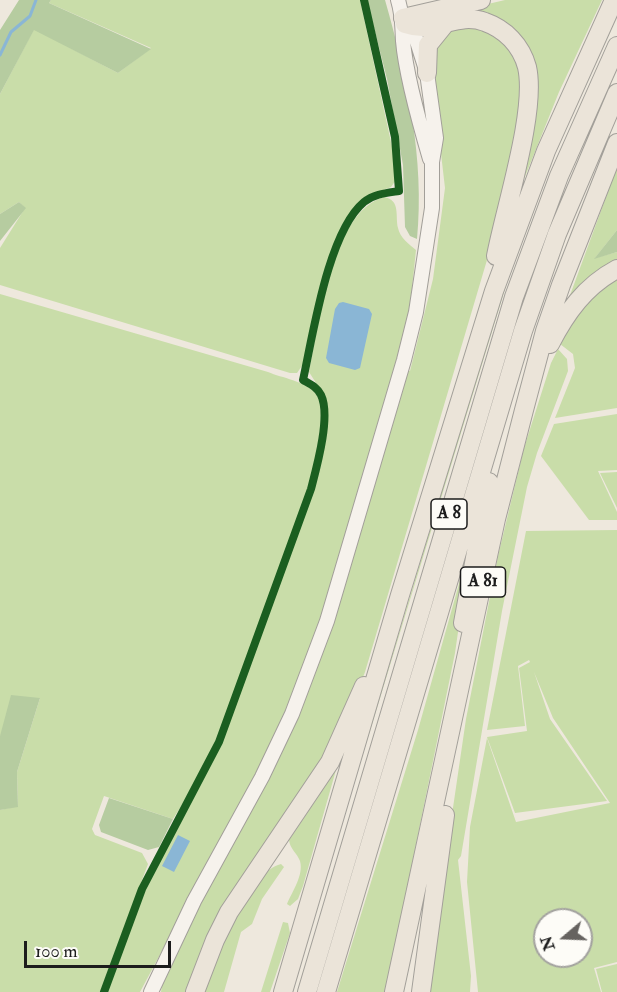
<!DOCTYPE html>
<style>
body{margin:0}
#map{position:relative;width:617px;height:992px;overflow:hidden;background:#eee8dd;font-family:"IM FELL Double Pica",serif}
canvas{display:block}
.north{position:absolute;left:533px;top:908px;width:60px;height:60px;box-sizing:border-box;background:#fdfcf7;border:2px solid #a3a29f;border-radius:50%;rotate:251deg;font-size:16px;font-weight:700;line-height:24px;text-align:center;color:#1c1c1c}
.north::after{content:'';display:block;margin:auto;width:21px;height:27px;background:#666360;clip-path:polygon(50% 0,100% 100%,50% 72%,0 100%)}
.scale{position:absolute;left:24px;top:941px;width:147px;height:27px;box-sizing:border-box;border:3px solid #1c1c1c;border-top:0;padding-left:8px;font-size:18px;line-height:21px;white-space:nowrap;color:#1c1c1c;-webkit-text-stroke:4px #fdfcf7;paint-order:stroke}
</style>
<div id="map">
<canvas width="617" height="992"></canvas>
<div class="north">N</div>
<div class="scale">100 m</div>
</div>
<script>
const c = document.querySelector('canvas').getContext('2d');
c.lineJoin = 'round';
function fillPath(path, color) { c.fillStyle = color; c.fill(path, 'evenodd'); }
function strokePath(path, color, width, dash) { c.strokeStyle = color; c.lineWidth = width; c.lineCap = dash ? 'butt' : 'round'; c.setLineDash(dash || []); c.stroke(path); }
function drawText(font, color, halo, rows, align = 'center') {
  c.font = font + ' "IM FELL Double Pica",serif'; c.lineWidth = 6; c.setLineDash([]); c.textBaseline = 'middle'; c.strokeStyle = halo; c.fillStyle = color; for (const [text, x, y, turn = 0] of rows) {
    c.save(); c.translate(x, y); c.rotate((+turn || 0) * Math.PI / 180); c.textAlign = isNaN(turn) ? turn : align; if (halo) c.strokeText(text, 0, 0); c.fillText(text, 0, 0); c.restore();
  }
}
fillPath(new Path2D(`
 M51 0H360L396 165V180L391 187 365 197 342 225 327 268 306 360 297 373H290L0 285V248L25 208 19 202 0 214V94L34 29 118 73 151 48 49 3Z
 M505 0H602L559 92 516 199 531 69 489 19 471 8Z
 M617 12 560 140 512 266 347 806 510 265 580 89Z
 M451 26H483L516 54 524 93 487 260 365 672 348 716 190 992H161L163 979 178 945 273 766 407 370 410 371 433 279 445 188 430 59Z
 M617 167V230L595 258 617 252V263L569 298Z
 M384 197C401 200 395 216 398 228 400 238 409 244 416 250L409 317 396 369 336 573 299 683 265 758 140 992H106L144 891 220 743 314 488 323 450 325 397 309 372C319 325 331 212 384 197Z
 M617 276V408L555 418 575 368 573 354 560 344 579 307Z
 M0 294 268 372C282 378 305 381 315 393 330 409 312 474 307 494L217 741 204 770 173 819 104 796 92 829 95 835 142 853 148 864 100 992H0V810L18 806 17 772 40 698 0 736Z
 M558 349 567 359 568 371 537 453 527 487 502 611 461 856 458 860 471 976 470 992H426L466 719 498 556 524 448 551 363Z
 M617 414V470L598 471 617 512V520H589L541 456 554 424Z
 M617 472V508L600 473Z
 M617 530V962L594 968 601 992H478L467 882 470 827 487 738 516 822 610 803 553 718 534 672 550 719 607 801 515 813 487 737 527 731 519 668 530 662 529 660 518 666 525 726 487 730 526 531ZM545 920H581V956H545Z
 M471 541 455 653 386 992H337L418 730Z
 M336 770 303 886 298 899 290 906 287 904C292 892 304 875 300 861 297 853 290 849 289 840Z
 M281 864 284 867 262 899 252 924 241 932 224 992H202C215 962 249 871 281 864Z
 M283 922 288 923 290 933 270 992H261Z
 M617 964V992H602L596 969Z`), '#c9dda9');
fillPath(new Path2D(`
 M19 0H51L49 3 151 49 118 73 34 30 0 94V30Z
 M367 0H385C407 77 425 160 417 239L410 236 405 227 403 165 387 79Z
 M19 202 26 208 0 241V214Z
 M617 230V252L594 259Z
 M11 695 40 698 17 772 18 807 0 810V736Z
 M109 798 173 819 159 847 148 850 101 832 99 825Z`), '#b6cca0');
fillPath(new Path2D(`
 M343 302 369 309 372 314 360 368 355 370 329 363 326 358 335 309 339 303Z
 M178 835 190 841 174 872 162 866Z`), '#8ab6d5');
strokePath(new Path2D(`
 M0 55 11 32 30 16 36 0`), '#8ab6d5', 3);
const secondary = new Path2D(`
 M398 0C403 17 402 24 403 41 406 76 420 125 430 159
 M151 992 194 901 262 777 292 714 327 621 404 360 416 312 432 208V162L436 138 427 73 414 32 405 24`);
const highway = new Path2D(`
 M403 18 481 0
 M405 24C437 35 456 11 485 22 505 29 521 45 527 67 537 111 505 208 496 256
 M427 73 428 45 445 24
 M550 344C566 313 585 286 617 269
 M463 623 489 482
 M195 992 215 940 229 912 330 762 364 686
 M283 992 400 595 494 291 546 151 614 0
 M307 992 514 297 559 176 617 46
 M326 992 523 331 557 234 617 93
 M394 992 496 519 524 410 545 331 561 285 617 143
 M421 992 445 815`);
strokePath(secondary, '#a29f99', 16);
strokePath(highway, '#a29f99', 20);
strokePath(secondary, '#f6f2ec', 14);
strokePath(highway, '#ebe4d9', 18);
strokePath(new Path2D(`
 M104 992 142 889 219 742 311 489C317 466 331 416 321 395 317 387 310 384 303 380 313 335 328 232 364 202 374 194 386 193 399 191L395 137 364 0`), '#1b5e20', 8);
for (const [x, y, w] of [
 [449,514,36],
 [483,582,45]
]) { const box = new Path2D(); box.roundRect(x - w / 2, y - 15, w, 30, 4.5); c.fillStyle = '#fdfcf7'; c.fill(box); strokePath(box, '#1c1c1c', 1.5); }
drawText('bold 18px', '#1c1c1c', null, [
 ["A 8",449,514],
 ["A 81",483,582]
]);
</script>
